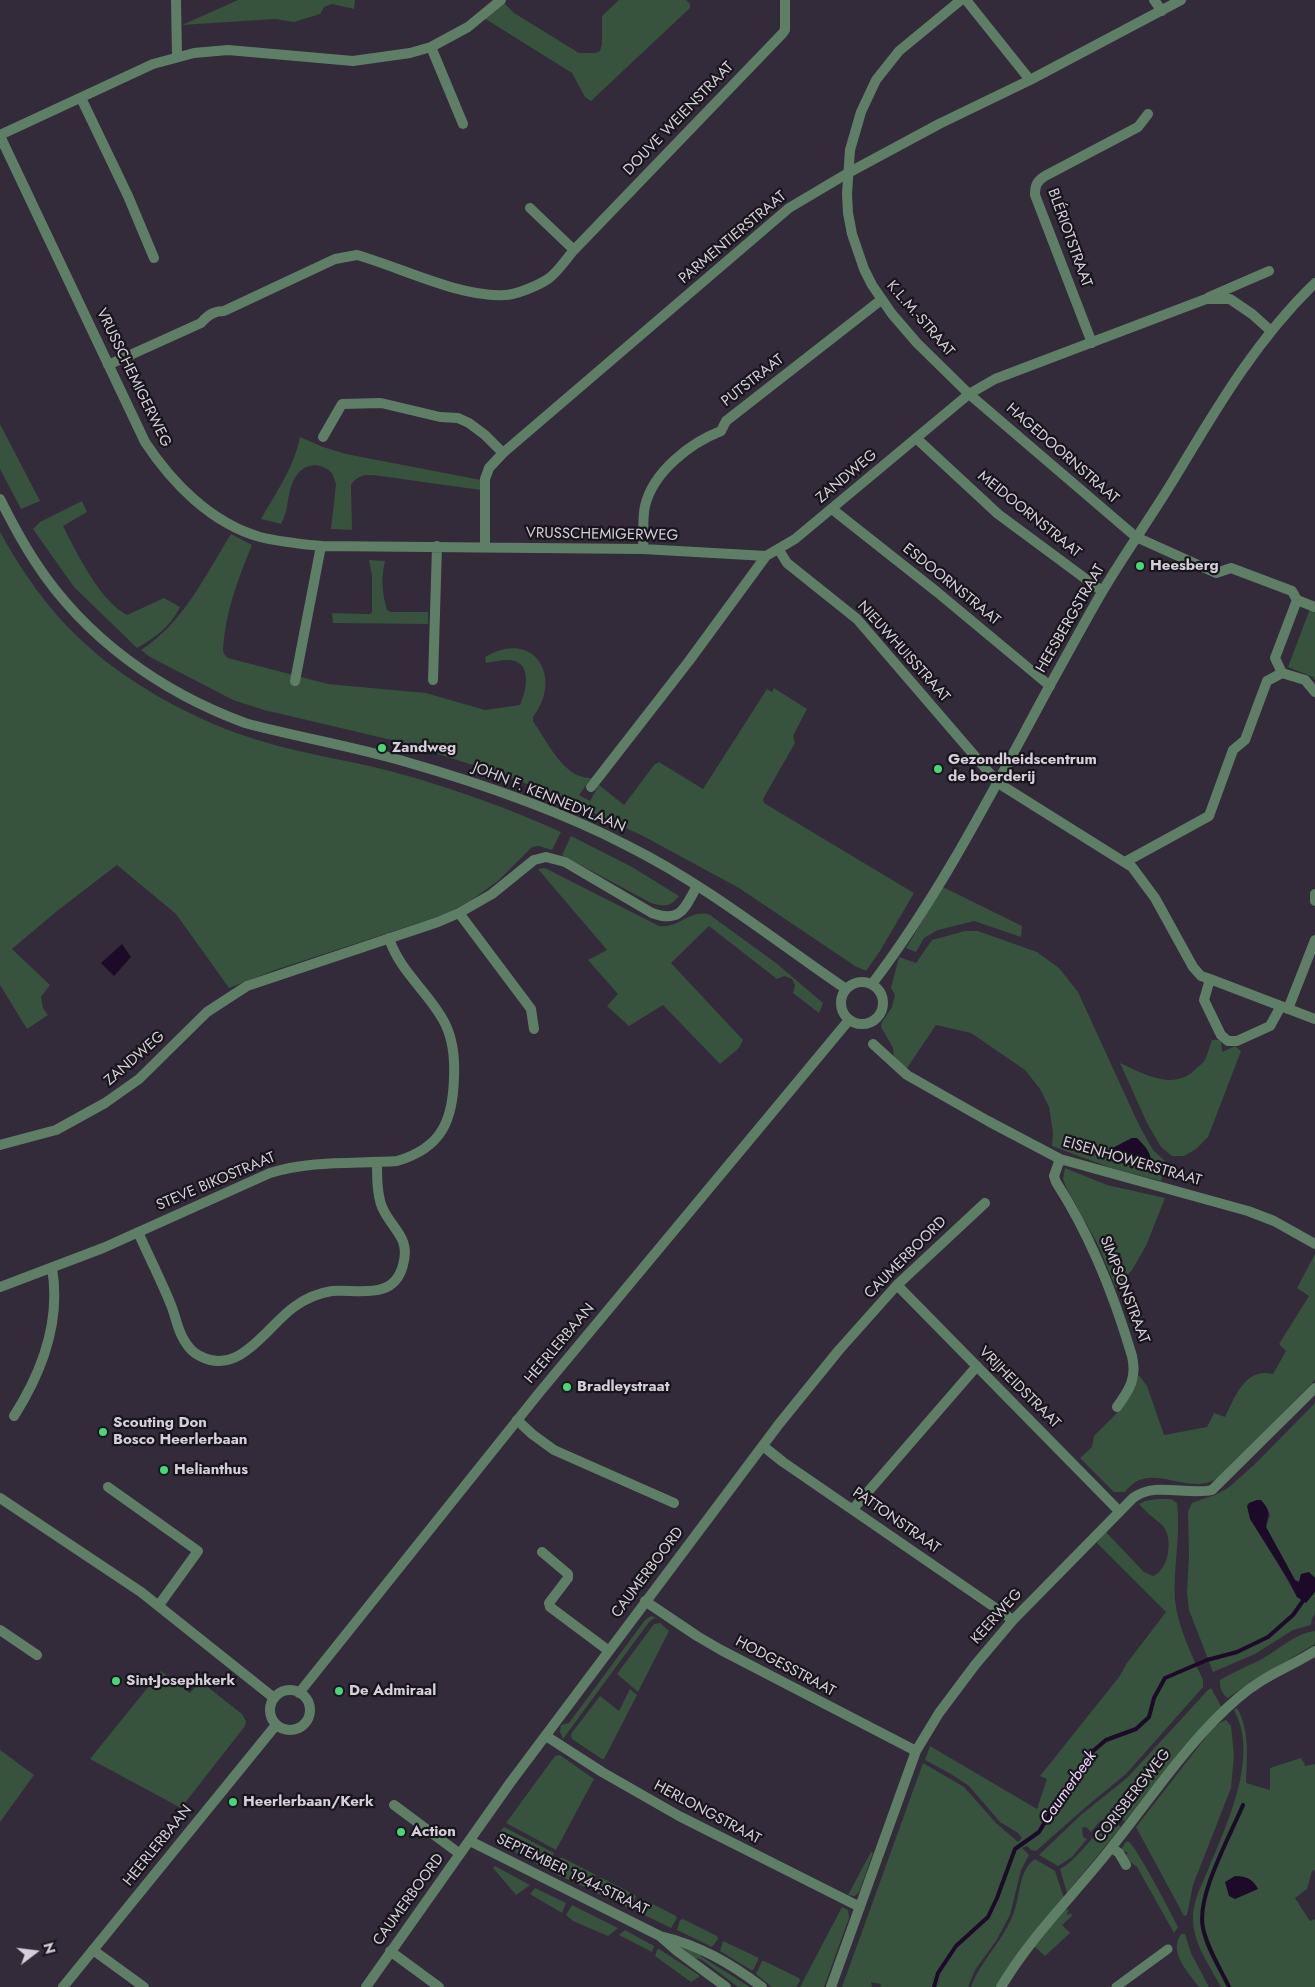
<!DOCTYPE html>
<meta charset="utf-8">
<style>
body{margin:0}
#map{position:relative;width:1315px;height:1987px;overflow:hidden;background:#332a3a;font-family:Jost,sans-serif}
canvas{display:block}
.north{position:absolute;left:10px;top:1927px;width:50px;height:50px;-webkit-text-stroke:4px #19151c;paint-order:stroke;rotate:75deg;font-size:14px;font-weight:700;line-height:20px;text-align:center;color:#d4cfd8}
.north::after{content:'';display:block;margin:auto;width:18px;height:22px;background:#d4cfd8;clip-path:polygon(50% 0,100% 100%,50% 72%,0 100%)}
</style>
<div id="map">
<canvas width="1315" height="1987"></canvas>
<div class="north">N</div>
</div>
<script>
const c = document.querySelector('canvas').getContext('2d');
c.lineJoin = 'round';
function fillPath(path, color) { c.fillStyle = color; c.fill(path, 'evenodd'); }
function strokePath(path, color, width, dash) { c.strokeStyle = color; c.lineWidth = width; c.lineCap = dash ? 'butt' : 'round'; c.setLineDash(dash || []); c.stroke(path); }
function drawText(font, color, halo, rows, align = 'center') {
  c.font = font + ' Jost,sans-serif'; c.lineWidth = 4.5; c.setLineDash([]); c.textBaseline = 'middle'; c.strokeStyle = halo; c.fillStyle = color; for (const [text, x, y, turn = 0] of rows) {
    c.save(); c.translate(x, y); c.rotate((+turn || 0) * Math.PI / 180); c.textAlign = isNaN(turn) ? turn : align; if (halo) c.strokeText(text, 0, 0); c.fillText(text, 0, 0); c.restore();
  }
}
fillPath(new Path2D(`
 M238 0H355L354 9 332 4 324 7 320 14 294 22 275 19 182 25Z
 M619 0H686L690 4V8L591 101 585 97 572 73 484 18 503 2 514 13 579 53H596L600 51 602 44V16Z
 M0 424 40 501 21 509 0 469Z
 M300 437 323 447 346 454 481 480V490L373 475C362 475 357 476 351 485L352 530 331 529 336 484 332 473C316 458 297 466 291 487 287 500 288 512 281 524L261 519C276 493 294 467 300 437Z
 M82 501 87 512 63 526C77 553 99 600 127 615L164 598 180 607C170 627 156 637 137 648L74 587 33 529 40 522Z
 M0 532C21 570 47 608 79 638 125 683 199 723 261 741 307 755 355 761 401 774 455 789 510 809 561 832L552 850 539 846 532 847 498 881 470 901 446 914 275 970 229 988 176 914 117 865 57 911 12 949 50 985 41 997 43 1008 48 1015 27 1029 0 985Z
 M231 534 252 545C238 579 225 613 223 650L224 654 228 658 328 684 426 693 485 710 520 705C527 689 533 660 507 660 500 660 493 662 486 663L485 657C534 628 564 677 533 717V721C547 741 564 779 591 778L579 795 590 801 599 785 624 805 654 765 659 762 703 789 767 689 772 692 774 688 807 709 793 736 795 743 763 799 764 803 914 893 880 951 866 971 855 966 739 888 643 836 544 790 489 770 396 741 264 710 233 700 150 657 141 650C183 623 205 576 231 534Z
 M369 560 385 561C381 579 382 592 387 610L391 612H428V624L333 623 332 613 370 614 372 612V576Z
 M1310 609 1315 611V680L1313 677 1288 667Z
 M571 836 632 867 679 896C671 907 664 907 651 903L562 855Z
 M545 868 659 926C680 929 690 908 710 915L776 963 823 1003 819 1013 793 993 795 985 792 979 784 976 777 979 709 926 671 963 743 1040 739 1048 720 1064 663 1005 629 1026 607 1006 618 994 588 960 607 950 538 869Z
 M943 887 1022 926 1021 937 974 921 938 930 924 938 916 952 906 948Z
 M965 931H978L1037 952 1059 968 1078 992 1139 1125 1153 1150 1165 1161 1166 1166 1161 1181 1111 1168 1052 1146 1053 1133 1049 1107 1040 1089 1025 1070 971 1033 936 1025 907 1068 900 1065 894 1058 893 1048 881 1027 882 1022 892 1007 895 995 891 988 899 957 916 963 932 940ZM1132 1138 1139 1166 1110 1159 1105 1155 1107 1151Z
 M1212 1040H1221L1222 1052 1235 1046 1241 1051 1208 1137 1196 1149 1184 1156H1172L1161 1147 1147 1123 1120 1063C1146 1075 1175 1092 1198 1067 1201 1064 1204 1062 1206 1058 1208 1052 1210 1046 1212 1040Z
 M1065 1168 1107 1185 1165 1198 1146 1246 1132 1270 1116 1288 1098 1245 1066 1187 1063 1179Z
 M1315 1254V1380L1218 1478C1192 1495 1162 1469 1137 1481 1132 1484 1128 1488 1125 1492H1114L1080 1458 1092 1447 1094 1436 1115 1415 1131 1394 1139 1375 1147 1386 1164 1435 1207 1427 1214 1413 1225 1417C1235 1397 1245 1367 1273 1374L1286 1351 1279 1344 1309 1296 1297 1288Z
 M1315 1403V1578L1312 1575 1301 1574 1299 1582 1295 1580 1266 1527 1270 1515 1265 1505 1259 1530 1297 1597 1309 1598 1315 1592V1614L1312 1618 1311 1625 1293 1630 1255 1654 1213 1672 1189 1610 1187 1593 1189 1555 1188 1512 1192 1503 1197 1501 1215 1495 1228 1488 1254 1465Z
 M1157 1499H1171L1177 1503C1181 1536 1173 1567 1175 1600 1178 1628 1192 1655 1203 1680V1687L1126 1774 1087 1806 1036 1851 1031 1850 1027 1846 1022 1848 1029 1855 1021 1870 1010 1915 996 1941 975 1970 968 1987H880L881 1984 871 1982 872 1987H842L923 1763 964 1787 996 1823 1018 1842 1022 1838 1018 1833 1000 1822 969 1786 951 1774 925 1760 930 1746 1037 1809 1047 1779 1040 1776 1119 1677 1127 1663 1166 1612 1097 1543 1105 1531 1144 1572 1153 1576C1169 1570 1174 1537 1162 1525 1154 1518 1146 1512 1139 1504L1145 1501Z
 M651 1616 660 1619 654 1618 649 1622 563 1739 560 1732 561 1725 569 1723 645 1620Z
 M660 1623 669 1631 638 1692 617 1674 654 1624Z
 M1315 1631V1644L1249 1683 1228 1698C1222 1695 1219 1686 1220 1680 1232 1673 1243 1668 1256 1662 1276 1653 1292 1634 1315 1631Z
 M161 1671 190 1693 200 1681 242 1714 246 1721 245 1726 181 1808 90 1759Z
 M1211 1688 1222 1708 1183 1747 1125 1821 1111 1816 1100 1821 1091 1832 1086 1827 1082 1828 1083 1837 1087 1839 1072 1857 1058 1866 1039 1855 1082 1814 1127 1778 1208 1690Z
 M630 1689 637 1695 604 1759H602L572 1739 571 1734 600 1696 619 1711Z
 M1237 1708C1250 1731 1247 1758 1246 1783L1270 1790V1768L1301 1758 1303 1762H1304L1305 1766 1315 1764V1870L1312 1871 1307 1889 1295 1898 1310 1921 1315 1919V1987H1221C1210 1966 1194 1945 1193 1921 1192 1903 1201 1886 1208 1870 1226 1826 1260 1757 1234 1710Z
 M1226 1720 1231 1726 1234 1755 1231 1788 1193 1885 1187 1915 1184 1916 1136 1827 1202 1742C1208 1734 1216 1723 1226 1720Z
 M0 1750 34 1775 0 1822Z
 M560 1755 594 1779 556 1850 506 1823 555 1756Z
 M1115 1822 1121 1827 1067 1893 1060 1869C1080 1859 1099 1823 1115 1822Z
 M504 1827 554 1853 548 1868 546 1869 515 1852 518 1846 498 1834Z
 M1128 1841C1136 1846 1169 1909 1176 1923L1178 1927 1174 1933 1137 1867 1129 1861 1126 1855 1128 1853 1121 1850 1125 1843Z
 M871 1852 873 1853 859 1892 855 1896 848 1895Z
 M560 1858H563L596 1875 589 1889 553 1873Z
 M1035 1859 1055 1871 1064 1898 997 1987H971C981 1960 1004 1940 1014 1912 1020 1896 1019 1869 1035 1859Z
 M495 1866 530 1885 516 1895 493 1868Z
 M599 1878H602L635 1895 636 1897 631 1907 629 1908 594 1892Z
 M535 1888 566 1903 562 1913 530 1894Z
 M643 1899 676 1916 677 1918 671 1928 636 1911 641 1900Z
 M572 1905 618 1928 608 1936 573 1921 566 1915Z
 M842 1907 848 1910 849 1918 824 1987H800Z
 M1065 1908 1069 1911 1067 1913 1068 1915 1071 1913 1072 1916 1062 1925 1070 1933 1045 1956 1034 1946Z
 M683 1919 717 1936 718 1939 712 1947 677 1930 680 1920Z
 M625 1930 654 1946 652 1952 619 1935Z
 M1181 1934H1185L1191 1953 1209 1987H1199C1188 1972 1168 1952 1181 1934Z
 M723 1941 759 1958 753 1970H751L720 1951Z
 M680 1945 697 1950 702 1957 750 1987H738L701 1959 692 1958 680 1950Z
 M659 1949 699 1975V1977L691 1982 655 1956 657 1950Z
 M762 1961H764L799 1978 800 1981 796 1987H772L756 1974Z`), '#37523d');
fillPath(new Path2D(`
 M122 944 131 957 114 976 101 963Z
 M1132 1138H1137C1144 1145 1152 1153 1151 1163 1140 1170 1115 1163 1105 1155L1107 1151Z
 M1257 1500H1261C1272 1513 1268 1513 1266 1527L1295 1580 1299 1582 1301 1574 1309 1572 1315 1578V1592L1306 1603 1297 1597 1289 1581 1250 1519 1247 1506 1249 1503Z
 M1235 1876C1246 1876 1253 1879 1258 1889L1235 1899 1229 1896 1225 1882Z`), '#1d0a29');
strokePath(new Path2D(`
 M934 1987 938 1973 956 1946 988 1917 997 1898 1015 1849 1039 1832 1058 1800 1093 1751 1106 1740 1136 1729 1149 1717 1154 1698 1165 1678 1207 1660 1237 1652 1268 1637 1293 1615 1305 1598
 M1229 1987C1220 1968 1207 1948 1203 1928 1196 1896 1230 1836 1243 1805`), '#1d0a29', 4);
strokePath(new Path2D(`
 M1116 1987 1168 1949`), '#5e7f65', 9);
strokePath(new Path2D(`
 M176 0 177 56
 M961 0 899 51 876 80 861 112 850 150 847 194 848 213 852 234 864 269 872 285 892 314 917 343 969 394 1136 537 1216 573 1231 568 1292 591 1297 600 1315 607
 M966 0 1030 80
 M1154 0 1162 11
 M431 47 463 124
 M81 98 128 196 154 258
 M0 135 153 64 194 53 228 50 353 61 410 53 431 47 468 27 501 0
 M0 136 145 442C172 483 211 523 260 537 280 542 301 544 321 546L643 549 766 556
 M530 208 574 250
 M1209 297 1269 271
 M1092 343 1035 195C1035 185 1037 181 1045 176L1138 127 1148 114
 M108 365 201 323C208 315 214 311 224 311L335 259 357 255C400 267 461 298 505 295 516 295 539 285 548 279 558 272 566 259 574 250L782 34 785 30V0
 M323 437 342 404 381 403 440 417 458 418 469 423 485 435 503 453
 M916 438 998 514 1102 591
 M832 509 937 592 1050 686
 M485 547V479L489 468 503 453 789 208 848 173 939 124 1030 80 1181 0
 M643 549C644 536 642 519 645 506 653 472 690 443 721 431L726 421 881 300
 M779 550 787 563 857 619 998 783 1132 867 1155 898 1193 967 1201 976 1210 979 1315 1019
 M1282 673 1305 680 1315 692
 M433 680 437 546
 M295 681 321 546
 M591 787 689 661 766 556 795 539 969 394 995 379 1206 299H1230L1252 314 1271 331
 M1125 862 1209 816 1233 750 1245 740 1267 681 1282 673 1275 658 1297 600
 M1315 894V901
 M459 913 531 1009 534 1029
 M1210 979 1204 1000 1221 1035 1228 1041H1237L1270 1026 1281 1006
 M1288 1009 1315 940
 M873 1044 907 1075 988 1121 1060 1159 1248 1211 1274 1221 1315 1244
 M0 1145 56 1130 105 1103 139 1079 207 1012 247 986 438 922 459 913 492 894 534 860 546 857 565 862 652 913C681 924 685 907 697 886
 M1060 1159 1054 1176 1056 1182C1091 1236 1114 1295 1132 1356 1137 1378 1130 1389 1117 1407
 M138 1232C149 1257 161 1280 171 1305 176 1317 177 1329 184 1340 188 1347 193 1353 200 1356 240 1377 267 1326 294 1307 305 1299 318 1293 332 1291 358 1289 394 1301 403 1265 411 1237 392 1230 382 1207 377 1194 377 1177 377 1162
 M897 1285 1119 1511
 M0 1287 103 1248 270 1173C312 1160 354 1164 397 1161 442 1148 453 1120 454 1077 455 1056 453 1036 442 1018 426 990 399 970 389 938
 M14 1416C42 1372 61 1320 52 1268
 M517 1420 532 1434 554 1450 674 1503
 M763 1446 783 1462 1013 1620
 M108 1487 198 1551 159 1605
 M0 1498 141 1592 274 1698
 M853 1509 977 1366
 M542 1552 568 1574V1578L549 1603 550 1607 609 1651
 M645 1601 697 1636 721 1650 916 1751
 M0 1630 37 1655
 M546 1736 602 1772 679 1816 860 1907
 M394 1805 460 1854
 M470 1841 660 1936C699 1945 730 1963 762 1987
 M1112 1848 1119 1853 1126 1865
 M661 1937 677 1951 726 1987
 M93 1950 144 1987
 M390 1951 439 1987
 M366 1987 510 1783 779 1424 839 1350 897 1285 985 1203
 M831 1987 916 1751 939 1713 975 1665 1013 1620 1133 1498C1156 1481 1186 1496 1212 1490L1315 1388
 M1001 1987C1031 1936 1075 1894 1111 1848 1152 1797 1188 1741 1238 1698 1263 1676 1288 1668 1315 1651`), '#5e7f65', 10);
strokePath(new Path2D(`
 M0 499C11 521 22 542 36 563 85 638 161 692 245 723 297 737 351 746 403 761 480 783 557 809 628 846 706 885 774 940 846 989
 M841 1003a21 21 0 1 1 42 0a21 21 0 1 1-42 0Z
 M872 984C942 892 994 788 1049 687 1067 655 1084 623 1102 592 1125 553 1151 517 1174 479 1216 409 1256 340 1315 283
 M270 1710a20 20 0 1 1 40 0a20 20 0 1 1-40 0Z
 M299 1693 539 1393 849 1020
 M63 1987 276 1725`), '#5e7f65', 10);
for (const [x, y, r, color] of [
 [1140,566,5,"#46d779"],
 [382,748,5,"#46d779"],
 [938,769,5,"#46d779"],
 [567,1387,5,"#46d779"],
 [103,1432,5,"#46d779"],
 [164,1470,5,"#46d779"],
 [116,1681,5,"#46d779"],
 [339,1691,5,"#46d779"],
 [233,1802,5,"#46d779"],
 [401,1832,5,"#46d779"]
]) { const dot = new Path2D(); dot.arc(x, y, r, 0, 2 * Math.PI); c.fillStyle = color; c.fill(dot); strokePath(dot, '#19151c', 2); }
drawText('15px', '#d4cfd8', '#19151c', [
 ["DOUVE WEIENSTRAAT",679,119,-46],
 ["PARMENTIERSTRAAT",733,238,-40],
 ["BLÉRIOTSTRAAT",1069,238,70],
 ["K.L.M.-STRAAT",920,319,49],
 ["VRUSSCHEMIGERWEG",133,378,64],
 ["PUTSTRAAT",753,381,-38],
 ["HAGEDOORNSTRAAT",1062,454,41],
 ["ZANDWEG",847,477,-40],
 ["MEIDOORNSTRAAT",1029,515,39],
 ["VRUSSCHEMIGERWEG",602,535,1],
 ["ESDOORNSTRAAT",951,585,39],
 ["HEESBERGSTRAAT",1071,619,-60],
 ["NIEUWHUISSTRAAT",903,652,48],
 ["JOHN F. KENNEDYLAAN",549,798,22],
 ["ZANDWEG",135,1059,-41],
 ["EISENHOWERSTRAAT",1132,1162,16],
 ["STEVE BIKOSTRAAT",216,1182,-23],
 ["CAUMERBOORD",906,1258,-45],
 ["SIMPSONSTRAAT",1124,1290,69],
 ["HEERLERBAAN",560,1344,-50],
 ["VRIJHEIDSTRAAT",1019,1388,45],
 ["PATTONSTRAAT",896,1521,35],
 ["CAUMERBOORD",648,1573,-53],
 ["KEERWEG",997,1617,-48],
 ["HODGESSTRAAT",785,1667,28],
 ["CORISBERGWEG",1133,1796,-52],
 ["HERLONGSTRAAT",707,1813,28],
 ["HEERLERBAAN",158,1846,-51],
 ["SEPTEMBER 1944-STRAAT",572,1875,26],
 ["CAUMERBOORD",409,1900,-54]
]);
drawText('bold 15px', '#d4cfd8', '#19151c', [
 ["Heesberg",1150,566],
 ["Zandweg",392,748],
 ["Gezondheidscentrum",948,760],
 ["de boerderij",948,777],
 ["Bradleystraat",577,1387],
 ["Scouting Don",113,1423],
 ["Bosco Heerlerbaan",113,1440],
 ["Helianthus",174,1470],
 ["Sint-Josephkerk",126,1681],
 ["De Admiraal",349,1691],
 ["Heerlerbaan/Kerk",243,1802],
 ["Action",411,1832]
], 'left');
drawText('italic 16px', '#ecd7fd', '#19151c', [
 ["Caumerbeek",1069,1788,-55]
]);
</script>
